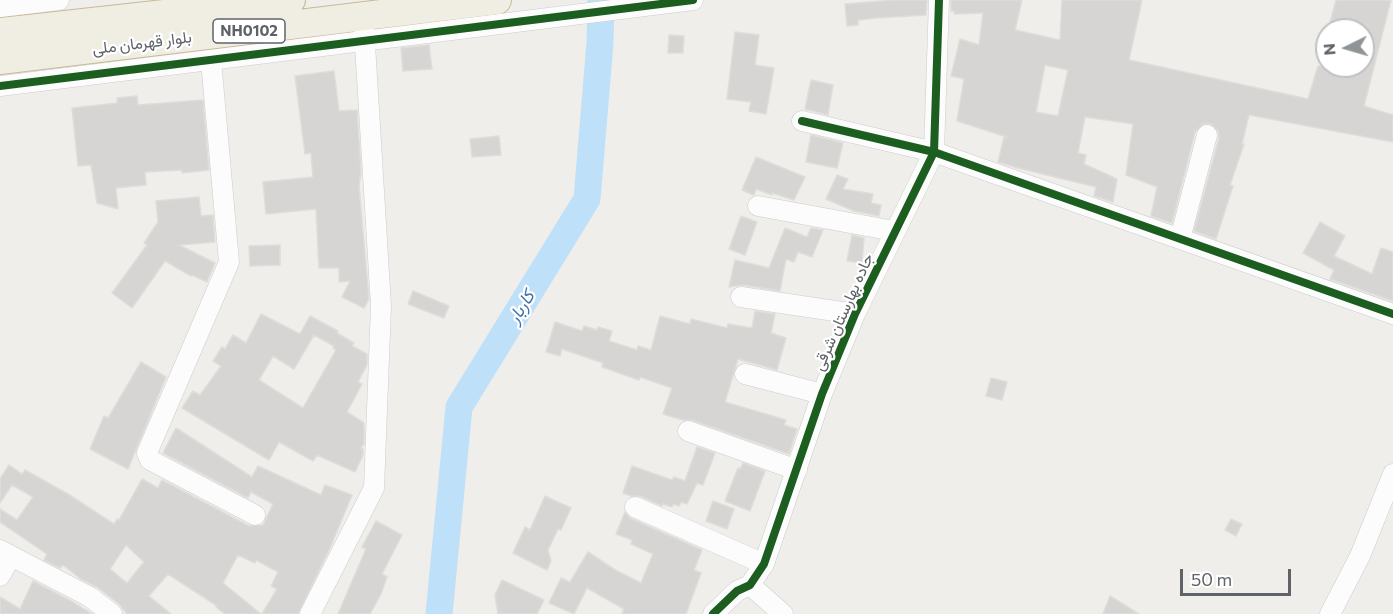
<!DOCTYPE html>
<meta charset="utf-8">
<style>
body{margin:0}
#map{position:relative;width:1393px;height:614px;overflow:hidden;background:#efeeea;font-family:Commissioner,sans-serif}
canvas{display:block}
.north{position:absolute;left:1315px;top:18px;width:60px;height:60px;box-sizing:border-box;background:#fff;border:2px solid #bfc1c3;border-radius:50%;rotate:265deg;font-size:16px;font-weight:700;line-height:24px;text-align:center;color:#5f6368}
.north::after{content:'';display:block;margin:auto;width:21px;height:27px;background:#919496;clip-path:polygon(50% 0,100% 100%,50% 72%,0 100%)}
.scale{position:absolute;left:1180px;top:569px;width:111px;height:27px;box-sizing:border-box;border:3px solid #5f6368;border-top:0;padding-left:8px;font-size:18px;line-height:21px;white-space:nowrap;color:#5f6368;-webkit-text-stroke:4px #fff;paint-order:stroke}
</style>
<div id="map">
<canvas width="1393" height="614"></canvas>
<div class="north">N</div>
<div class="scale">50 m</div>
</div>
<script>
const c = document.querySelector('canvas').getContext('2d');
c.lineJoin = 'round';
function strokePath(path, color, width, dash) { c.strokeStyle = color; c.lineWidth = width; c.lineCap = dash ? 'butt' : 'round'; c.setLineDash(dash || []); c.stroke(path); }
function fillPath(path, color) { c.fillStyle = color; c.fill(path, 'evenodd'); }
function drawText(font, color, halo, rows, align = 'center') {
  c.font = font + ' Commissioner,Vazirmatn,sans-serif'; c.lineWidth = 4.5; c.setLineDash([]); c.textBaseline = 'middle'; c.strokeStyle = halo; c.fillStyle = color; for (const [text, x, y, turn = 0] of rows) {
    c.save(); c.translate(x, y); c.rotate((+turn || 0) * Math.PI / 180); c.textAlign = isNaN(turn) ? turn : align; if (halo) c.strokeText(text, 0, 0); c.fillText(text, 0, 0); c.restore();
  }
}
strokePath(new Path2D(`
 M439 614 459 407 587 199 600 43 601 0`), '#bfe0f9', 27);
const building = new Path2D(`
 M894 0H927L926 15 876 18 858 20V25L847 26 845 4Z
 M951 0H1022L1015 30 1060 40 1062 0H1142L1129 60 1308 99 1318 66H1363V30H1328L1336 0H1391L1364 106 1393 115V142L1249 115 1242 144H1244L1230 185 1233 186 1216 239 1194 231 1219 138 1218 131 1211 124H1203L1195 132 1172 223 1151 216 1157 187 1126 175 1133 124 1085 117 1078 153 1086 155 1084 164 1117 179 1113 202 1094 196 1096 187 1014 167 998 162 1004 137H1007L957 121 964 79 951 76 960 39 979 45 983 13 954 14V11H951ZM1045 65 1068 70 1058 116 1036 112Z
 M735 32 759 35 755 65 774 68 766 114 749 111 751 102 727 99Z
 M669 35 684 36 683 53H668Z
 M429 45 432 69 403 71 401 48Z
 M334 71 339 111 357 110 361 171 359 186 369 299 364 308 342 297 350 281 339 282V268H319L316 209 266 214 263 182 313 177 311 153 305 154 295 76Z
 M811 80 833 85 828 115 805 109Z
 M137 96 138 105 203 100 209 170 182 173V170L145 172 146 185 116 188 118 209 97 203 91 165 78 166 72 108 117 103V98Z
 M811 135 843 143 837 168 806 162Z
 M499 136 501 155 472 157 470 139Z
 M756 157 805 177 794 200 772 193V195L756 189 754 195 742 190Z
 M837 175 848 179 843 189 873 194 871 203 881 205 879 216 854 211 826 199Z
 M199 197 201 216 213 215 215 242 179 245 215 263 207 282 192 275 191 276 165 261 132 308 112 293 147 245 144 243 158 222 156 201Z
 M741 216 757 222 745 255 729 249Z
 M1320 222 1345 236 1334 256 1372 274 1381 248 1393 252V301L1330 279 1334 270 1303 253Z
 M785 228 807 237 811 228 823 230 812 257 798 252 794 262 786 259 780 291 743 285 729 287 735 260 769 268Z
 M852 235 864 238 862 263 847 261Z
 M280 245V265L250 266 249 246Z
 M413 291 449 306 444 318 408 304Z
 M755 311 775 314 771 333 786 338 777 370 738 359 725 402 786 420 784 425 797 429 789 454 692 420H683L663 414 672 388 640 377 639 380 602 367 603 363 562 349 560 356 546 352 555 322 582 331 584 326 597 330 598 327 612 331 609 341 637 350 638 346 651 350 660 316 690 324 691 319 727 328 728 324 752 328Z
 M261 314 300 334 310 316 338 331 337 333 354 343 352 346 367 354V365L358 382 362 384 347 412 364 423V444L361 448 363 449V455L355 472 317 455 313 461 279 442 269 460 182 408 193 391 200 395 221 366 213 361 222 347 225 349 233 335 246 343ZM314 335 334 346 333 348 336 350 303 408 259 380 273 356 294 369Z
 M141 362 166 377 128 469 90 449 104 416 108 418Z
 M991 378 1007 382 1002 400 986 396Z
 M176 428 252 477 258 466 321 495 325 485 352 495 330 548 298 614H262L277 589 271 586 278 572 256 560 255 563 238 555 223 583 261 614H225L216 607 217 606 168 574 149 596 171 614H127L119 604 97 587 81 579 63 565 60 568 44 560 47 554 0 522V509L17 520 33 497 12 485 0 503V479L9 465 22 474 25 470 68 494 114 524 117 519 119 520 142 479 158 488 162 480 249 526 263 525 273 504 251 492 248 498 163 453ZM126 545 144 562 127 583 110 569Z
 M697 447 715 453 703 485 697 483 687 504 681 502 679 506 673 504 672 507 663 504 662 506 640 496H631L623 493 632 466 672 480 674 477 685 481Z
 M743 463 765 471 750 511 725 501 738 468 740 469Z
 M545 496 571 508 561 530 558 529 548 550 551 561 547 570 513 553 525 527 530 530Z
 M713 501 734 509 727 529 706 521Z
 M625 512 630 518 702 550 694 570 701 573 686 614H622L624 609 587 588 574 614 549 603 561 578 570 582 588 552 617 571 641 583 653 554 631 544 632 540 616 534Z
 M1231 519 1242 524 1236 536 1225 530Z
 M376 521 402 535 382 574 387 577 381 594 370 614H338L366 549 362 547Z
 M502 580 544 600 537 614H498L495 595Z
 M33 581 71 601 92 614H0V597L20 609Z
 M1110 596 1139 614H1103Z`);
fillPath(building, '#d6d5d3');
strokePath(building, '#deddd9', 1.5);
const minor = new Path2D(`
 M0 7 59 0
 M211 60 229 262 147 453 150 460 255 515
 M0 86 693 0
 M802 121 934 152 1393 314
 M758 206 894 231
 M1180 239 1207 135
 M741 297 855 314
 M745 374 822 394
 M688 431 797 470
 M635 507 764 564
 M0 550 90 597 112 614
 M0 576 11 556
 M750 585 783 614
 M310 614 374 488 381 306 364 28
 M713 614 737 591 750 585 764 564 822 394 855 314 934 152 939 0
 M1330 614 1360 556 1393 474`);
const highway = new Path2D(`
 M0 32 291 0
 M0 60 497 0`);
strokePath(minor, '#cbcccc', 21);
strokePath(highway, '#c8b996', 30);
strokePath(minor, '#fdfcfc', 20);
strokePath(highway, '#f0ede3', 28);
strokePath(new Path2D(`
 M0 86 693 0
 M802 121 934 152 1393 314
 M713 614 737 591 750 585 764 564 822 394 855 314 934 152 939 0`), '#1b5e20', 8);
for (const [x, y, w] of [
 [249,31,72]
]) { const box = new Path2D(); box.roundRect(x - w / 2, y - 12, w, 24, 4.5); c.fillStyle = '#fff'; c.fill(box); strokePath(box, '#5f6368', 1.5); }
drawText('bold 15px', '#5f6368', null, [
 ["NH0102",249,31]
]);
drawText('16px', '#5f6368', '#fff', [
 ["بلوار قهرمان ملی",142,43,-7],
 ["جاده بهارستان شرقی",843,312,-66]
]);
drawText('italic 18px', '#4174aa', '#fff', [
 ["کاربار",521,307,-58]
]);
</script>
